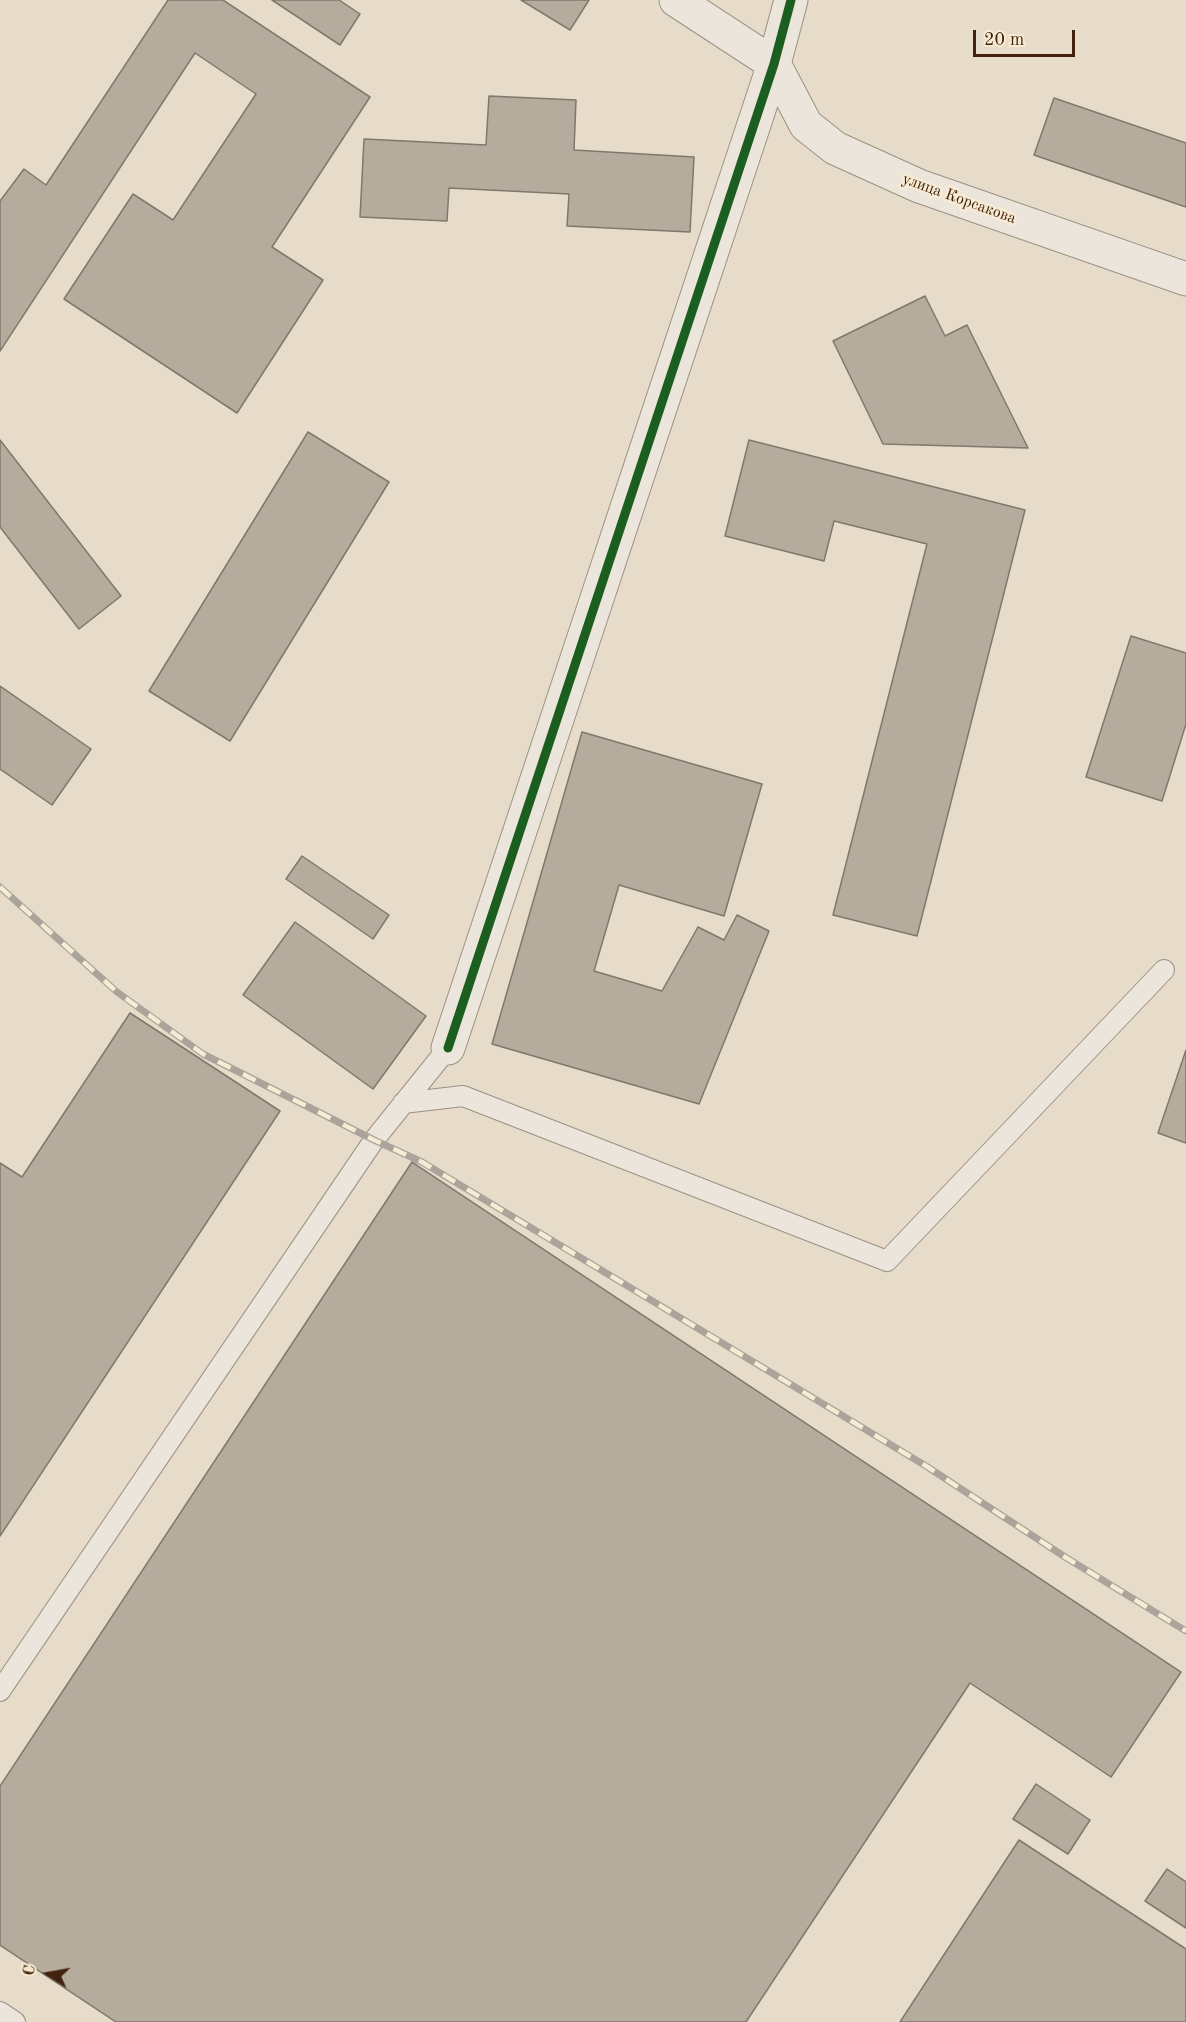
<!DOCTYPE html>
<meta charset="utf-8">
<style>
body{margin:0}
#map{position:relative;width:1186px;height:2022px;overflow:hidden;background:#e7dcc9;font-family:"Old Standard TT",serif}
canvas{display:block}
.north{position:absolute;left:18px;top:1944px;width:60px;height:60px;-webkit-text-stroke:4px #f8ebd3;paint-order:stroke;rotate:281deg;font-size:16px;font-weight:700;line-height:24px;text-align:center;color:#40220e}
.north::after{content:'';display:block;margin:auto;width:21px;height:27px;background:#40220e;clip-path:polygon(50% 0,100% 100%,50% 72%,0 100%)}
.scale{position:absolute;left:973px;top:30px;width:102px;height:27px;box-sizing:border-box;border:3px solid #40220e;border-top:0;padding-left:8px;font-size:18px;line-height:21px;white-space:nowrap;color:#40220e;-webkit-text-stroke:4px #f8ebd3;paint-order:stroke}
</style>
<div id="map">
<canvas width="1186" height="2022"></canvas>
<div class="north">С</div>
<div class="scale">20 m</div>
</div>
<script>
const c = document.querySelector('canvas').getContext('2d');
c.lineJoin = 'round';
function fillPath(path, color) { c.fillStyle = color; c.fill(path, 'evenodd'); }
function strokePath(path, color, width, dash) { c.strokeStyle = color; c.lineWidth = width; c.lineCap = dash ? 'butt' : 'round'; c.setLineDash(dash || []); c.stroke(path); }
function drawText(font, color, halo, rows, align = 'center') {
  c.font = font + ' "Old Standard TT",serif'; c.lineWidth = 5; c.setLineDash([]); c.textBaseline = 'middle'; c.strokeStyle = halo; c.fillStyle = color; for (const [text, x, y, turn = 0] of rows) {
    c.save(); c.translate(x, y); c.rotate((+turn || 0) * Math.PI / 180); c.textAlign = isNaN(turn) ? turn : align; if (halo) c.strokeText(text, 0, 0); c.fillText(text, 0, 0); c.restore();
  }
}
const building = new Path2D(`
 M168 0H223L370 97 272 247 323 280 237 413 64 299 133 194 173 220 256 94 195 53 0 351V201L24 169 46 185Z
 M272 0H339L360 14 340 45Z
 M521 0H589L570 30Z
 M489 96 576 100 574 150 694 157 690 232 567 226 569 194 449 188 447 221 360 217 364 139 486 145Z
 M1054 98 1186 143V207L1034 155Z
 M925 296 945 336 967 325 1028 448 883 444 833 341Z
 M308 432 389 482 230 741 149 691Z
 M0 440 121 596 79 629 0 527Z
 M749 440 1025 510 917 936 833 915 927 544 834 521 824 561 725 536Z
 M1131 636 1186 653V724L1162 801 1086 777Z
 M0 686 91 749 52 805 0 769Z
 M582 732 762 784 724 916 619 885 594 971 662 991 698 927 724 940 737 915 769 931 699 1104 492 1044Z
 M302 856 389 915 373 939 286 879Z
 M295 922 426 1016 373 1089 243 995Z
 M130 1013 280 1111 0 1536V1163L22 1177Z
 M1186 1050V1143L1158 1133Z
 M412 1162 1181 1672 1111 1777 970 1683 746 2022H116L0 1945V1786Z
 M1036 1784 1090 1820 1068 1854 1013 1819Z
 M1019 1840 1186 1949V2022H900Z
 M1167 1869 1186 1882V1928L1145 1901Z`);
fillPath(building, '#b5ac9e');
strokePath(building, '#82776b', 1.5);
const service = new Path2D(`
 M403 1103 463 1096 887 1261 1164 970
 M0 1691 374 1140 448 1048
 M0 2012 15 2022`);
const minor = new Path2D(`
 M676 0 774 64 806 125 835 148 919 186 1186 279
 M448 1048 774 64 791 0`);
strokePath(service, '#9b9184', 22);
strokePath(minor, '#9b9184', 35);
strokePath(service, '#ebe5dc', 20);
strokePath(minor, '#ebe5dc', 33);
const rail = new Path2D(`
 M0 887 117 992 203 1054 374 1140 422 1162 926 1466 1065 1557 1186 1631`);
strokePath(rail, '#aba49a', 7);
strokePath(rail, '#f8ebd3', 4.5, [14]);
strokePath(new Path2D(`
 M448 1048 774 64 791 0`), '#1b5e20', 9);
drawText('16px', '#40220e', '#f8ebd3', [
 ["улица Корсакова",959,199,20]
]);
</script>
